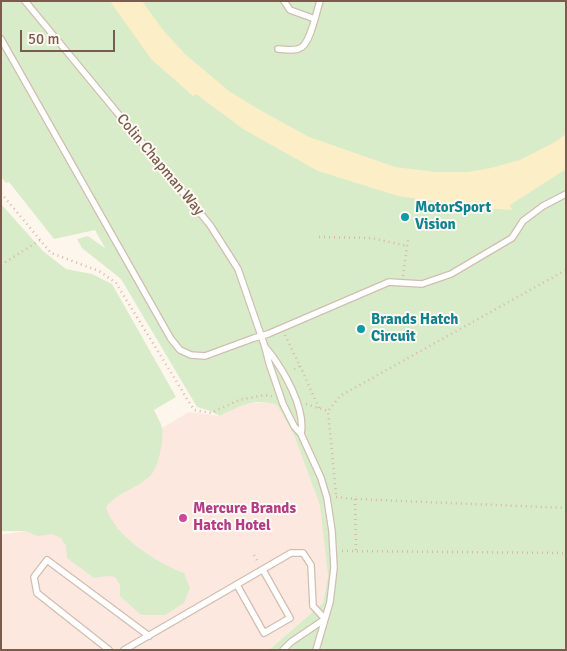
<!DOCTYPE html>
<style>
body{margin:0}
#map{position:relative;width:567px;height:651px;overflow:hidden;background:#fdf6ec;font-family:Signika,sans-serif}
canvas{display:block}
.frame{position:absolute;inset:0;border:2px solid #7a5c4d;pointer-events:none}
.scale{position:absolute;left:20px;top:30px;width:95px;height:22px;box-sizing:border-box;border:2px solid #7a5c4d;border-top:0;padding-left:6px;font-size:15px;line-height:18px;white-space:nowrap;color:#7a5c4d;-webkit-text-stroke:4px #fffaf3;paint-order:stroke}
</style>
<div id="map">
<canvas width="567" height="651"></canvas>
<div class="frame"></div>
<div class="scale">50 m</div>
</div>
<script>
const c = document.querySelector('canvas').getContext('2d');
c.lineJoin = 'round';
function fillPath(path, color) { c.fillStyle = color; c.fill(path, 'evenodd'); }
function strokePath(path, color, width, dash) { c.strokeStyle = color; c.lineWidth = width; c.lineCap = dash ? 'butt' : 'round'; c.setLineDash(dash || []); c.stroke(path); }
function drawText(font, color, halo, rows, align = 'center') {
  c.font = font + ' Signika,sans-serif'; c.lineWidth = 4; c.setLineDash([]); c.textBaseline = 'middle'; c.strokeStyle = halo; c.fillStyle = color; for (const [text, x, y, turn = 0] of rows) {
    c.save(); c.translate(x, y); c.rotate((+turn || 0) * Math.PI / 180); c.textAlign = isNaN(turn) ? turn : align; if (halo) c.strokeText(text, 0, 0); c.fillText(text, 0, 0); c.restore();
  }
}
fillPath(new Path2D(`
 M267 402 277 405 294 435 321 505 328 576 323 603 269 650H1V535L25 531 161 441 162 428 189 412 220 416 242 404Z`), '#fde8e0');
fillPath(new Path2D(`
 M1 1H566V650H269L323 603 328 576 320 505 294 435 277 405C255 397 239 406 220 416L210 411 197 407 121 279 82 248 77 239 88 236 105 248 95 230 54 239 9 182 6 183 1 177Z
 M1 204 43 251 66 269 92 274 112 284 176 397 154 410C156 415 161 422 162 428 164 439 159 468 150 476 137 489 117 492 106 507 114 536 157 563 184 573L190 588 184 603 165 615H141L120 596V585L115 577 107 576 94 578 67 558 66 546 61 538 52 534 38 536 25 531H1Z`), '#d8ecc9');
fillPath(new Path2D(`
 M110 1H142L163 30 185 54 229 91 258 109 309 137 395 167 435 172H468L491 168 520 160 555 142 566 134V169L510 205 512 210 483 208 398 196 318 171 243 129 196 94 193 96 151 59Z`), '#fcefc7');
const lane = new Path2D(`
 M25 1 210 225 238 269 265 347 269 363 283 404 294 426 301 434 321 478 327 498 332 531 334 568 330 602 316 650
 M284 1 290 10 315 19
 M1 39 171 339 180 350 191 355 205 356 254 338 268 334 389 282 422 284 451 274 512 238 523 221 543 206 566 194
 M278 49C285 49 295 52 302 47 311 40 316 13 320 1
 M267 349C283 369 306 408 301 434
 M237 585 264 633 290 618 263 570
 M109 650 37 593 34 577 47 560 149 636
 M124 650 291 553H303L311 565 313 606 325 619
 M283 650 291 642 325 619`);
strokePath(lane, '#d1beb0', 8);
strokePath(new Path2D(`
 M1 193 51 253 99 271 116 283 194 410 211 413 239 400 264 395 272 396
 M319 237 371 238 408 246
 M1 265 40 240
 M403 276 408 240
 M285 335 300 366 293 370V372
 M300 366 319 408
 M306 404 328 411
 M336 494 328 411 340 396 566 270
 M336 497 355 499 566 508
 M355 499 356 552
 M342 551 566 553
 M254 555 258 562`), '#d9b8a5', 2.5, [1, 4]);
strokePath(lane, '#fff', 5.5);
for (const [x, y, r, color] of [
 [405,217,5,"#0f9aa8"],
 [361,329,5,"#0f9aa8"],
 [183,518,5,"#d1479c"]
]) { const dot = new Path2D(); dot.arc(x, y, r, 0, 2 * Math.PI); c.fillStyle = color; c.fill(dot); strokePath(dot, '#fffaf3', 2); }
drawText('15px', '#7a5c4d', '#fffaf3', [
 ["Colin Chapman Way",160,165,50]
]);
drawText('bold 15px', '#0d838f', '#fffaf3', [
 ["MotorSport",415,208],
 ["Vision",415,225],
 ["Brands Hatch",371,320],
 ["Circuit",371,337]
], 'left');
drawText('bold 15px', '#b23c85', '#fffaf3', [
 ["Mercure Brands",193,509],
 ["Hatch Hotel",193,526]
], 'left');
</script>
